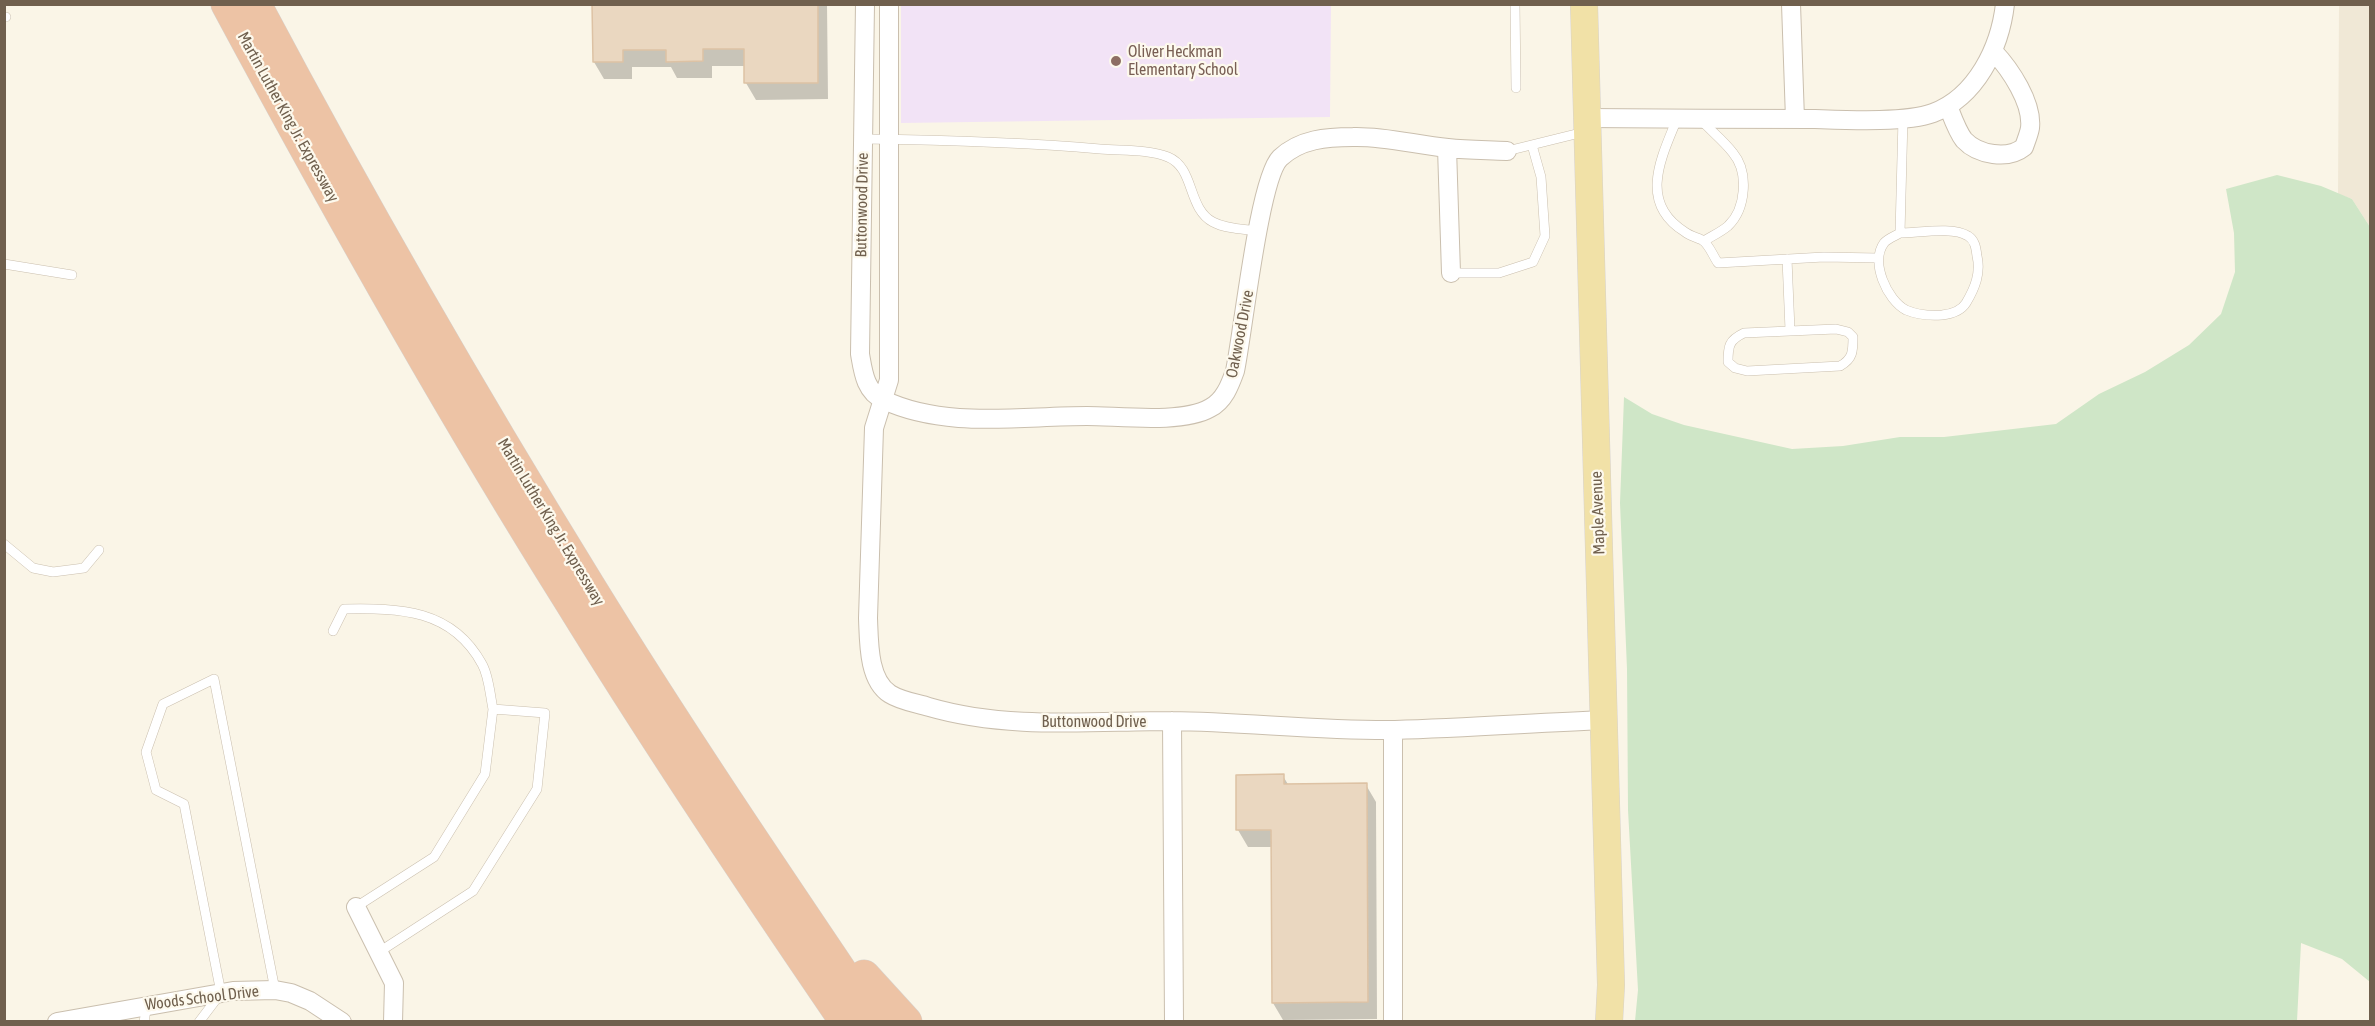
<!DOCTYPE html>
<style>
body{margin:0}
#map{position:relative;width:2375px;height:1026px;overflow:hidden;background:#faf5e7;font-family:"Asap Condensed",sans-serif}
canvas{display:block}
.frame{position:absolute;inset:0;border:6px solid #70604e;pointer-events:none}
</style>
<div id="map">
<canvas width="2375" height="1026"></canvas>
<div class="frame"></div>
</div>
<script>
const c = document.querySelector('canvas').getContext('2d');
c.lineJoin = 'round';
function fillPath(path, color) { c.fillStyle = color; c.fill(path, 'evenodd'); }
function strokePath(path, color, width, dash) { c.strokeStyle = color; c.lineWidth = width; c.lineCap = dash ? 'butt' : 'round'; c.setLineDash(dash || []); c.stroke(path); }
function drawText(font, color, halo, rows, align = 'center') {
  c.font = font + ' "Asap Condensed",sans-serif'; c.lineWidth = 4.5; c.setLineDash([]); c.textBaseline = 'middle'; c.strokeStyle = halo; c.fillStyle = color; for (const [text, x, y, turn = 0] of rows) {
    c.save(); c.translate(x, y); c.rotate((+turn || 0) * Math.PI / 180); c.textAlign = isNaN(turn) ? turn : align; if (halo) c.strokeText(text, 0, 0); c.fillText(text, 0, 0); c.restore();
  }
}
fillPath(new Path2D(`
 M2339 5H2370V227L2352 199 2338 194Z`), '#f0e8d6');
fillPath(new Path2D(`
 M901 5H1331L1330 117 901 123Z`), '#f2e3f6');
fillPath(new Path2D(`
 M2277 175 2321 186 2352 199 2370 227V982L2342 959 2301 943 2297 1021H1635L1638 990 1628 810 1627 669 1620 503 1624 397 1652 414 1684 425 1792 449 1843 446 1900 437H1944L2056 424 2099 394 2145 372 2189 345 2221 314 2235 272 2234 233 2226 189Z`), '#cfe6c7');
fillPath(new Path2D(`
 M594 4H827L828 99 756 100 746 83V66H712V78H677L671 67H632V79H604L594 62Z
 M1283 776 1289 786 1366 785 1376 802 1377 1019 1283 1020 1273 1003 1272 847H1248L1238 830Z`), '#0003');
const building = new Path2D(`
 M592 4H818V83H744V49H703V61L666 62V50H623V62H593Z
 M1284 774V784L1367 783 1368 1002 1272 1003 1271 830H1236V775Z`);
fillPath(building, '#ead7c0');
strokePath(building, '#ddc2a4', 1.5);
const lane = new Path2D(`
 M1515 4 1516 88
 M4 17H6
 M1677 119C1661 158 1638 203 1685 232 1690 236 1696 237 1702 240 1709 244 1713 256 1718 263L1824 257 1878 258
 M1701 120C1711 131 1724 141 1733 153 1749 172 1746 209 1728 226 1721 232 1712 236 1704 241
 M863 139C942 140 1022 142 1100 149 1121 151 1148 149 1168 157 1195 168 1187 208 1213 222 1226 229 1243 229 1257 231
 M1507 151 1584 132
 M1900 233C1918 233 1953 226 1968 236 1975 240 1976 248 1977 256 1981 273 1975 288 1966 303 1961 311 1951 314 1942 315 1929 316 1918 315 1906 310 1887 300 1870 262 1884 243 1887 239 1895 236 1900 233L1903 118
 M1787 259 1790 330
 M4 264 72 275
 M1451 273H1499L1533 262 1545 236 1541 177 1532 145
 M1836 329 1848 332 1853 337C1853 351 1853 359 1840 366L1747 371 1735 368 1728 362C1728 346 1729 340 1744 333Z
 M4 544 33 568 53 572 84 568 99 550
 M333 631 344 609C400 608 452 609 482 664 489 676 490 695 493 709
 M356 907 434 857 485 774 493 709 545 713 537 789 473 891 379 952
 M144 1022 147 1004
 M199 1022 221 993 184 804 156 790 146 752 163 704 214 679 275 990`);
const street = new Path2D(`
 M865 4 860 354C863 371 865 392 884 400 907 411 934 416 959 418 1002 421 1045 416 1087 416 1119 416 1182 424 1210 408 1224 401 1230 385 1235 371 1243 333 1259 179 1280 158 1300 139 1327 137 1353 137 1385 136 1416 145 1448 148 1467 150 1487 150 1507 151
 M889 4V380L874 428 868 618C869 642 868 680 890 694 901 701 916 703 929 707 1008 730 1091 721 1172 721 1246 722 1321 731 1395 730 1464 728 1534 723 1604 720
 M1791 4 1795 119
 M1948 106C1952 116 1957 131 1964 140 1978 155 2008 160 2024 147 2026 141 2029 134 2030 128 2033 103 2010 69 1994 52
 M1586 118C1662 119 1739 119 1815 119 1845 120 1906 123 1933 113 1976 97 2000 48 2005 4
 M1447 148 1451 273
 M1172 721 1174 1022
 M1393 730V1022
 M356 907 394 983 393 1022
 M57 1022 233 991 275 990 291 993 310 1001 342 1022`);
const primary = new Path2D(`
 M1584 4 1611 985 1609 1022`);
const highway = new Path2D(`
 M227 4C336 207 448 407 570 601 658 744 751 883 846 1022
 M255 4C360 202 472 396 589 586 680 734 778 878 875 1022
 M864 976 906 1022`);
strokePath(lane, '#cabfae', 10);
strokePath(street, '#cabfae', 20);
strokePath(primary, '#d7d2cd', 28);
strokePath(highway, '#d7d2cd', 33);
strokePath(lane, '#fff', 9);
strokePath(street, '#fff', 18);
strokePath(primary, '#f1e1a7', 27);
strokePath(highway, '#edc3a5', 32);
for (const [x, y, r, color] of [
 [1116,61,6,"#8d6e63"]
]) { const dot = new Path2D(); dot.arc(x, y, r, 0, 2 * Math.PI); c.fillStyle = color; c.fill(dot); strokePath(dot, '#fdf9ed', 2); }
drawText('16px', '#785e54', '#fdf9ed', [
 ["Oliver Heckman",1128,52],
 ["Elementary School",1128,70]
], 'left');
drawText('16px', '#70604e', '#fdf9ed', [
 ["Martin Luther King Jr. Expressway",288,117,61],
 ["Buttonwood Drive",862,205,-89],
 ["Oakwood Drive",1240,334,-79],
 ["Maple Avenue",1598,513,-92],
 ["Martin Luther King Jr. Expressway",551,522,59],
 ["Buttonwood Drive",1094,722],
 ["Woods School Drive",202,998,-7]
]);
</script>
